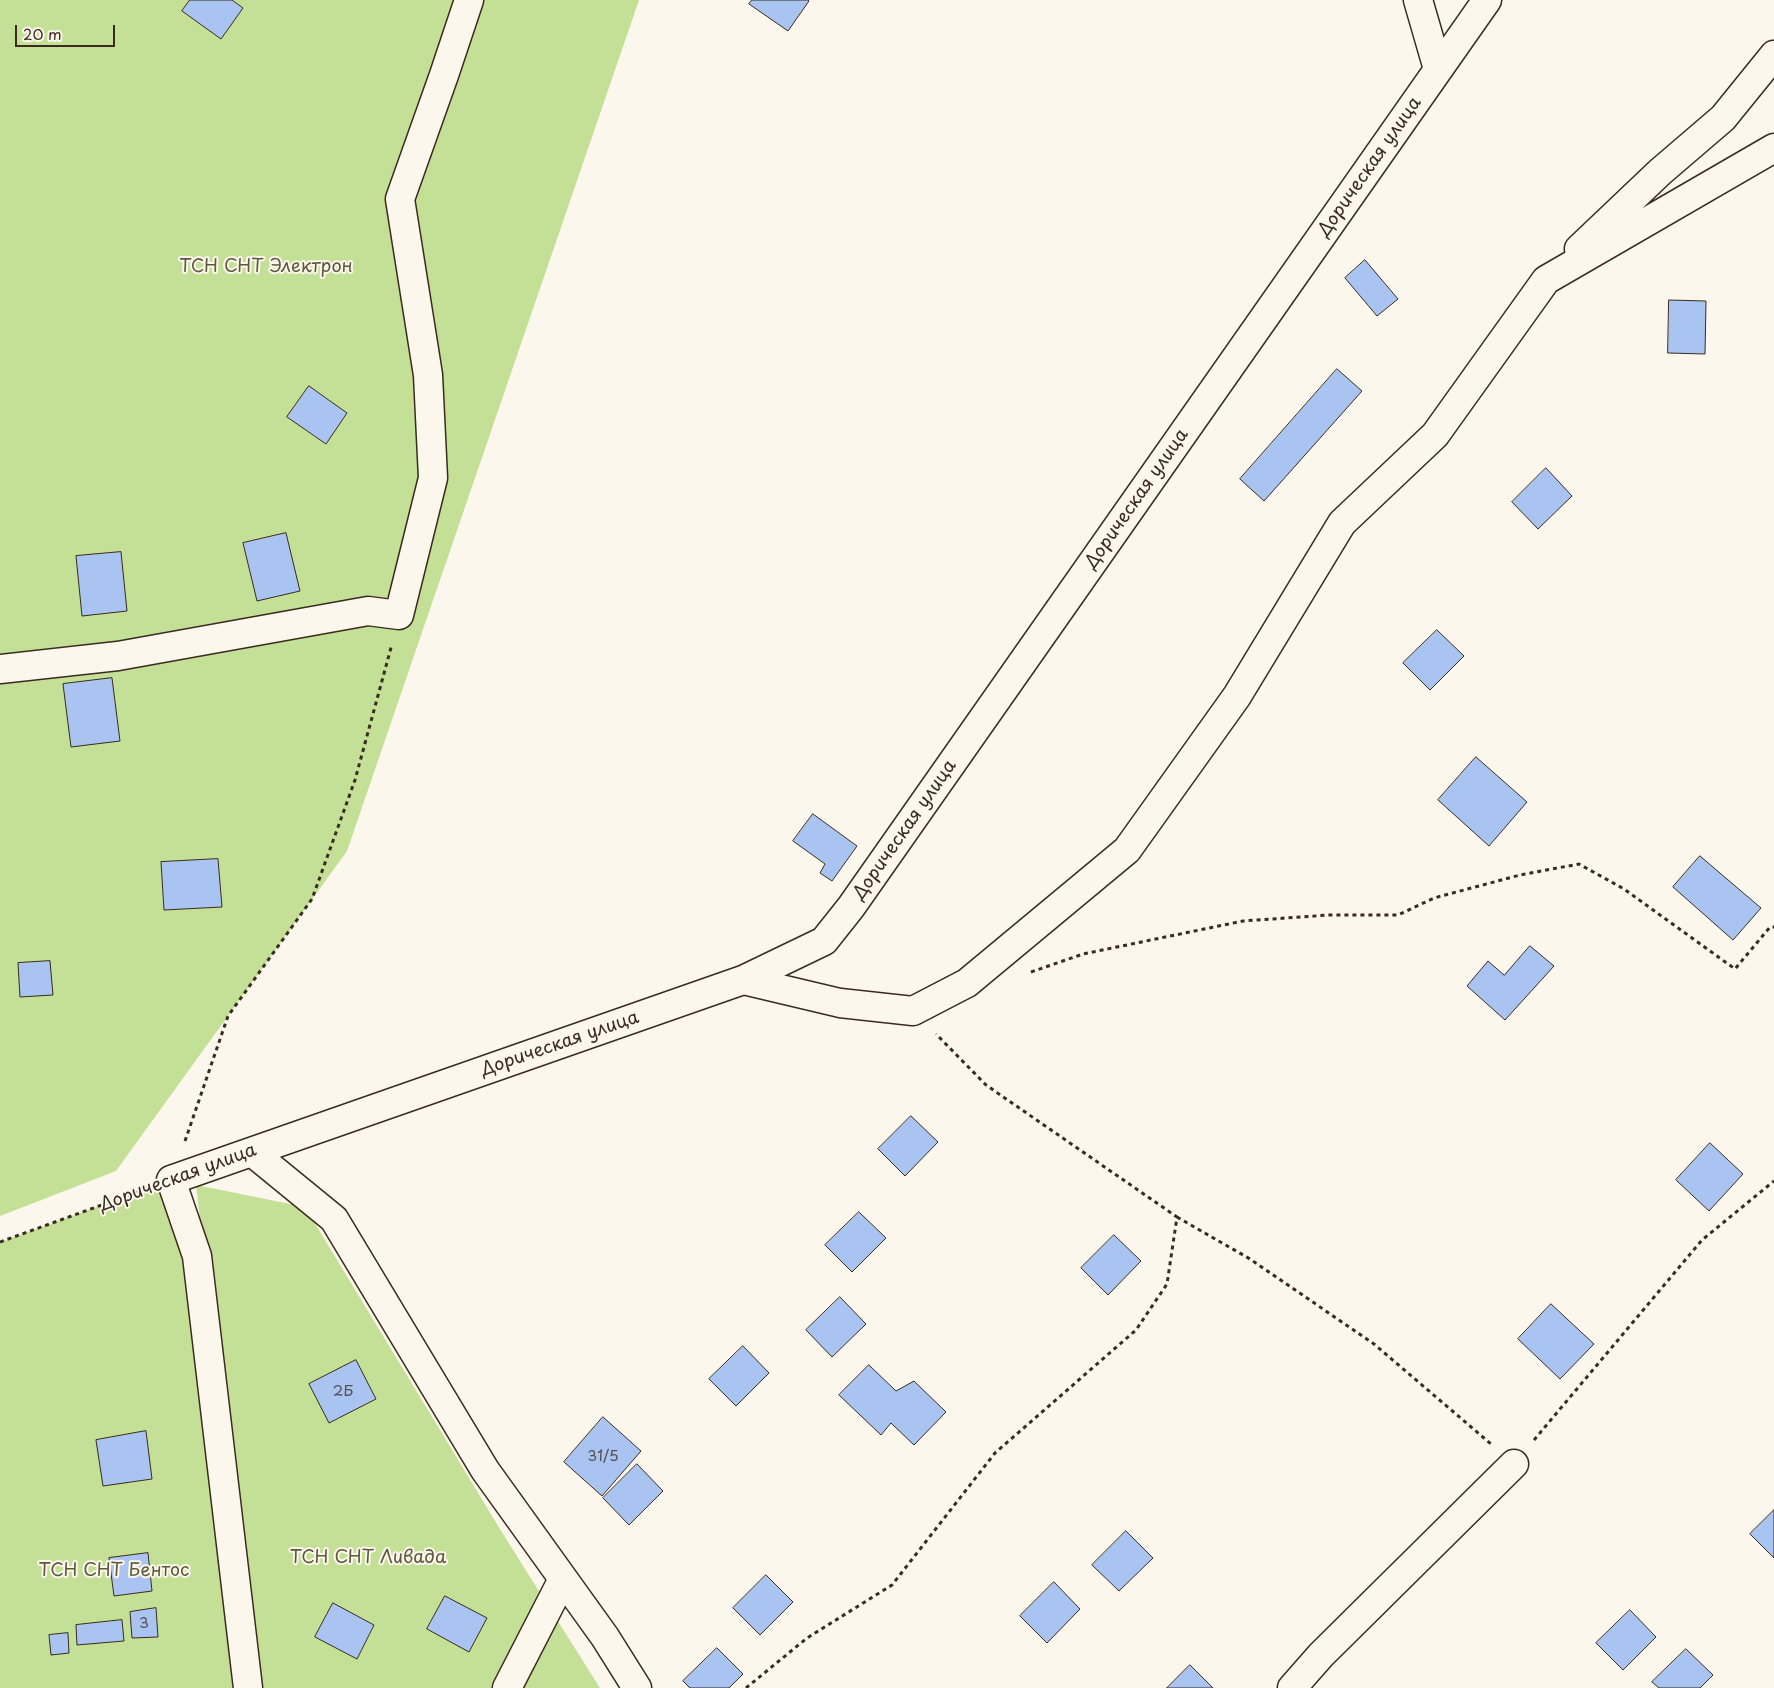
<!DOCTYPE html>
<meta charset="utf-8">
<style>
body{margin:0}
#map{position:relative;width:1774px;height:1688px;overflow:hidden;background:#fbf7ec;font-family:"Playpen Sans",sans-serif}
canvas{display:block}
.scale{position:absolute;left:15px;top:25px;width:100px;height:22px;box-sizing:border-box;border:2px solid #3b2a1e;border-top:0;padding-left:6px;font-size:15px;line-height:18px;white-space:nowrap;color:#3b2a1e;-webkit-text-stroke:4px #fbf7ec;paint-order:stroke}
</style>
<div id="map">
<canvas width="1774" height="1688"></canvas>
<div class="scale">20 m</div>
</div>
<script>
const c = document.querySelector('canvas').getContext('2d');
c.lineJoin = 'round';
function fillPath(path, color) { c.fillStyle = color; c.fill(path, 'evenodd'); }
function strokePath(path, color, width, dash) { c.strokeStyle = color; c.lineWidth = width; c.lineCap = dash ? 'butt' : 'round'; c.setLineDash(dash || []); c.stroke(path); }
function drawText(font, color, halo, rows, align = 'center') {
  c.font = font + ' "Playpen Sans",sans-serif'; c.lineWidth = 4; c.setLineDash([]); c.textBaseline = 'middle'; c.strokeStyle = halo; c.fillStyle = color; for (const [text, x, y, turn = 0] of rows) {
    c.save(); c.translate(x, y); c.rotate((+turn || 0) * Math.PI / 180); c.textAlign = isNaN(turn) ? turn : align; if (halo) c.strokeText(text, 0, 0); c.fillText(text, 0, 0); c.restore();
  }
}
fillPath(new Path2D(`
 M0 0H639L347 851 116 1171 0 1216Z
 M171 1180 197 1256 241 1688H0V1242Z
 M196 1185 305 1207 503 1534 600 1688H254Z`), '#c4e097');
const building = new Path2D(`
 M190 0H232L243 8 221 39 182 11Z
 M752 0H808L809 1 788 31 749 4Z
 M1365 260 1398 299 1377 316 1345 278Z
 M1669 300 1706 301 1705 354 1668 353Z
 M1337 369 1362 391 1264 501 1240 479Z
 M309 386 347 413 326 444 287 417Z
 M1546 468 1572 496 1538 529 1512 502Z
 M286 533 300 591 257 601 243 543Z
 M121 552 127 611 82 616 76 556Z
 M1437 630 1464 656 1430 690 1403 663Z
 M112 678 120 741 71 747 63 684Z
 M1476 757 1527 802 1489 846 1438 800Z
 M813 814 857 846 832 881 820 873 825 864 793 841Z
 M1700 856 1761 908 1733 940 1673 887Z
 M218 859 222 907 164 910 161 862Z
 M1530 946 1554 966 1505 1020 1467 986 1488 961 1504 975Z
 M50 961 53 995 20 997 18 963Z
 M911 1116 938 1142 905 1176 878 1149Z
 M1710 1143 1743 1174 1709 1211 1676 1180Z
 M859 1212 886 1238 852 1272 825 1245Z
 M1114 1235 1141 1261 1108 1295 1081 1268Z
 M840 1297 866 1324 832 1357 806 1330Z
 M1551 1304 1594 1344 1560 1379 1518 1339Z
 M743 1346 769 1373 736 1406 709 1379Z
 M356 1360 376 1399 329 1423 309 1384Z
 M869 1365 896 1391 914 1381 946 1412 914 1445 891 1423 881 1435 839 1395Z
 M603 1417 641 1451 602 1496 564 1462Z
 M146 1431 152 1479 103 1486 96 1440Z
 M637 1464 663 1491 629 1525 603 1498Z
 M1774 1510V1558L1750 1534Z
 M1126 1531 1153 1558 1119 1591 1092 1565Z
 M148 1553 152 1591 114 1596 109 1558Z
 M766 1575 793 1602 760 1635 733 1608Z
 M1054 1582 1080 1609 1047 1643 1020 1616Z
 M445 1596 487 1618 469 1652 427 1629Z
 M333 1603 374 1625 357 1659 315 1637Z
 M156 1608 158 1637 132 1638 130 1612Z
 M1630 1610 1656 1637 1623 1670 1596 1643Z
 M122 1620 124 1641 77 1645 76 1625Z
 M68 1633 69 1653 51 1655 49 1635Z
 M717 1648 743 1674 729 1688H690L683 1681Z
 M1686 1649 1713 1675 1700 1688H1659L1652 1682Z
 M1190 1665 1213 1688H1167Z`);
fillPath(building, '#a9c4f0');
strokePath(building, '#3b2a1e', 1);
const minor = new Path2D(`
 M1418 0 1438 69
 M1579 249 1660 172 1723 118 1774 55
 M0 669 118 656 368 611 399 615 433 478 428 375 400 199 444 75 469 0
 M743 980 840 1003 913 1011 967 983 1127 850 1237 696 1342 523 1435 435 1546 280 1774 148
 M252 1152 334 1219 485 1470 605 1637 637 1688
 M248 1688 197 1256 171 1180 743 980 824 941 851 907 1487 0
 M507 1688 563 1579
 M1292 1688 1321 1655 1514 1464`);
strokePath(minor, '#3b2a1e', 31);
strokePath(new Path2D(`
 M1031 972 1083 954 1243 921 1329 915H1398L1434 898 1520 875 1579 864 1624 889 1735 969 1770 927H1774
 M185 1141 228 1016 312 899 355 780 392 644
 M1177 1217 1250 1259 1374 1344 1491 1444
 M0 1242 143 1190
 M1534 1440 1702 1240 1774 1181
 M746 1688 807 1638 892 1585 995 1453 1136 1330 1167 1284 1177 1217 986 1085 936 1034`), '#3b2a1e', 3, [4, 4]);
strokePath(minor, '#fbf7ec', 28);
drawText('15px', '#565052', null, [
 ["2Б",343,1392],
 ["31/5",603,1457],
 ["3",144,1624]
]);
drawText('18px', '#3b2a1e', '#fbf7ec', [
 ["Дорическая улица",1370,167,-55],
 ["Дорическая улица",1137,499,-55],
 ["Дорическая улица",905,830,-55],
 ["Дорическая улица",560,1044,-19],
 ["Дорическая улица",178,1178,-20]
]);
drawText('18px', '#5d583c', '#fbf7ec', [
 ["ТСН СНТ Электрон",266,267],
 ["ТСН СНТ Ливада",368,1558],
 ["ТСН СНТ Бентос",114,1571]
]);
</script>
